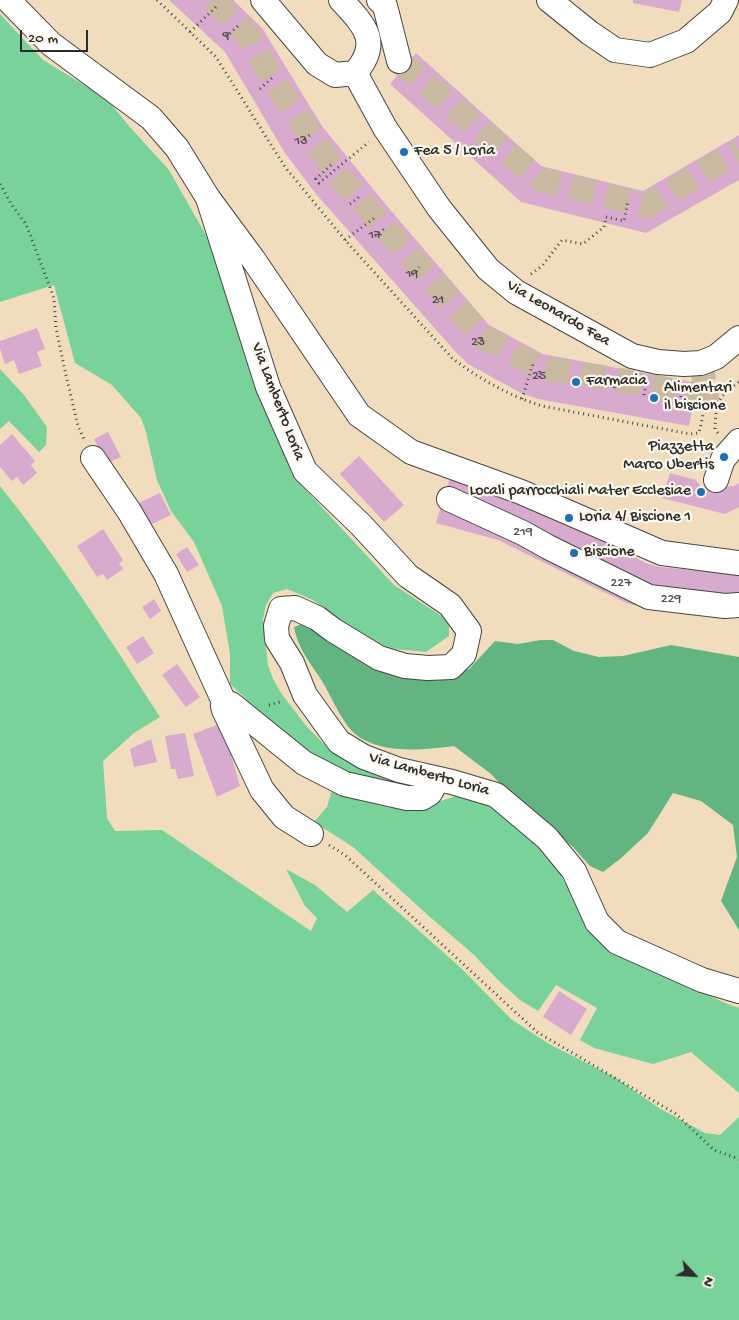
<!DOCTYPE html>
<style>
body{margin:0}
#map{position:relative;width:739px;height:1320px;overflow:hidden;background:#f1ddbd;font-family:"Gochi Hand",sans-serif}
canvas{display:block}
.north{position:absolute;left:669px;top:1250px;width:50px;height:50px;-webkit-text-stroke:4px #fbf7ec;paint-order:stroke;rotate:115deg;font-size:14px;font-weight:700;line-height:20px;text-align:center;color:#2b2b2b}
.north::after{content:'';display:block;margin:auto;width:18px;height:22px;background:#2b2b2b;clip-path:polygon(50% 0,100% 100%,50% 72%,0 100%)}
.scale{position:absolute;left:20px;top:30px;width:68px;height:22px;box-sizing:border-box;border:2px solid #2b2b2b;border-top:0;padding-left:6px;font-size:15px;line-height:18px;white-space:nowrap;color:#2b2b2b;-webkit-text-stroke:4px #fbf7ec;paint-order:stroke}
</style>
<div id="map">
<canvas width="739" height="1320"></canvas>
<div class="north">N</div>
<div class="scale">20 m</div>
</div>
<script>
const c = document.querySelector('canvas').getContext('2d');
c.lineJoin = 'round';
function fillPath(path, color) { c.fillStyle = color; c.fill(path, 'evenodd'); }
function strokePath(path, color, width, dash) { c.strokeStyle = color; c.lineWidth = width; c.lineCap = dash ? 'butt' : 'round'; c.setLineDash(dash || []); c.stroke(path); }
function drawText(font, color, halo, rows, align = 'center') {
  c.font = font + ' "Gochi Hand",sans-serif'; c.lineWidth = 4.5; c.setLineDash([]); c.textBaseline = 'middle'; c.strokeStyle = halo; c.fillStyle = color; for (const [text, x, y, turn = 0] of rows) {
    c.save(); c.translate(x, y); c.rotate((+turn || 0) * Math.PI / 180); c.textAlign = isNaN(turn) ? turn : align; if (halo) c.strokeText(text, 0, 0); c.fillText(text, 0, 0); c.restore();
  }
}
fillPath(new Path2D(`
 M0 14 43 60 107 99 129 126 169 170 207 237 292 475 394 585 449 621V636L426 652 384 648 371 643 313 600 287 589 273 593 266 605 263 619 268 665 273 679 281 693 307 727 328 748 341 757 367 772 391 780 420 786 417 792 360 783 309 757 267 724 245 698 230 684V654L222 606 194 542 171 511 157 480 146 432 141 418 112 385 75 363 54 285 0 302Z
 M0 369 24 395 47 427 46 445 39 452 9 421 0 429Z
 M0 486C59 559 109 638 160 717L134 733 103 761 107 818 115 831 162 830 311 931 317 918 305 906 286 869 315 885 347 912 373 890 461 968 511 1019 549 1044 616 1078 659 1108 705 1133 720 1135 739 1117V1320H0Z
 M332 790C349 796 383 809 400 808 423 808 444 800 465 793L500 811 537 845 560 874 580 909 657 971 727 1004 739 1008V1093L691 1052 653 1064 594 1048 580 1040 597 1008 556 985 538 1011 520 1000 500 982 473 954 430 917 353 847 314 822 327 807Z`), '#78d299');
fillPath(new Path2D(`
 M305 623 386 671 410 678 423 680 435 679 469 669 495 641 518 644 541 640H553L574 651 599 657 623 656 671 645 739 657V930L721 901 737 857 733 825 701 801 673 793 648 833 620 859 603 872 590 866 572 846 528 814 491 774 454 746C424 750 379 755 354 733 342 722 331 696 322 681 311 664 297 647 294 627Z`), '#62b481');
fillPath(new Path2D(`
 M169 0H233L262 28 322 126 387 206 489 325 543 354 697 383 689 426 538 399 521 393 468 364 453 349 316 194 285 153 225 52Z
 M633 0H682L679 12 633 3Z
 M416 53 541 166 643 191 739 135V180L646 233 521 202 390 84Z
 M37 328 45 349 37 352 42 366 19 374 14 360 5 364 0 349V341Z
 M108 432 121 457 107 463 94 439Z
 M12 434 35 461 31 465 37 473 23 485 17 477 12 481 0 467V445Z
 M359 456 404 505 384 522 340 474Z
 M670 473 696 480 701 487 734 486 739 483V507L725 514 662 498Z
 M451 474 515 496 646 563 659 567 739 574V618L650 609 626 603 498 540 436 523Z
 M160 493 171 515 150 525 139 503Z
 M103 529 123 560 119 563 123 569 107 580 103 574 97 577 77 546Z
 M187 547 199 565 187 572 176 554Z
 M154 599 161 611 150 619 142 607Z
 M143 636 154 653 137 664 126 647Z
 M177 664 200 697 186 707 162 675Z
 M222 723 240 786 217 797 193 734Z
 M185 733 194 776 178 779 175 769H171L165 736Z
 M151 739 157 762 134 767 130 749Z
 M559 991 587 1009 571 1035 543 1017Z`), '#d8aace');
strokePath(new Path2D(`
 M213 0 248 35 272 78 337 174 482 336 540 368 616 379 707 397 701 363
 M399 61 539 179 647 206 739 150`), '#c9b9a0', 24, [24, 12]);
const minor = new Path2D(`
 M8 0 51 44 151 118 177 148 208 198 253 259 359 415 411 452 521 492 662 553 739 563
 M263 0 317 64 335 75 355 73C382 42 364 25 341 0
 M379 0 385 6 399 61
 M549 0 590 33 615 50 650 55 686 41 720 12 726 0
 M355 73 385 128 439 208 488 269 516 292 632 356 658 362 684 364 701 363 716 357 739 338
 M208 198 268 387 305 471 361 525 408 576 450 605 469 631 464 654 451 667 428 668 405 666 379 658 333 630 317 618 295 608 281 609 276 626 277 639 292 663 305 695 339 742 364 757 399 770 452 782 496 795 547 838 574 871 597 922 617 942 702 980 739 991
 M93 458 129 511 166 574 224 702 223 706 224 710 262 790 284 817 311 834
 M716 480 723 459 739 441
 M449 499 523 533 548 547 649 597 725 606 739 605
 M224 702 231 704 304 763 345 784 407 798H422L430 793 438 779`);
strokePath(minor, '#494641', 26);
strokePath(new Path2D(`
 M157 0 216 57 285 167 345 240 452 358C479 379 510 396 542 406L690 434 699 433 707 397
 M190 32 218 5
 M226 37 238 26
 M260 89 272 78
 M301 142 310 135
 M331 165 316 179 319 183 369 142
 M0 184 13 207 26 224 54 298 56 328 65 371 78 426 84 439
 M350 204 359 197
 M375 236 385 228
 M345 240 376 217
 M531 274 542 266 562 240 583 244 604 227 606 217 624 221 628 201
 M412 275 419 267
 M438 301 445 295
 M478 343 482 336
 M539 377 540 368
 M586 383 587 375
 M614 388 616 379
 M644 395 646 385
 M522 399 533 364
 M680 402 682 392
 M718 433 715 429C716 404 717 397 739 382
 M269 705 283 701
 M329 845 345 855 537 1032 676 1114 714 1150 739 1159`), '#494641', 3, [1, 4]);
strokePath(minor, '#fff', 24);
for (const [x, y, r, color] of [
 [404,152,5,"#1f6fb2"],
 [576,382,5,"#1f6fb2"],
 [654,398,5,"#1f6fb2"],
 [724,457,5,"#1f6fb2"],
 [701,492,5,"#1f6fb2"],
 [569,518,5,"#1f6fb2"],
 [574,553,5,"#1f6fb2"]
]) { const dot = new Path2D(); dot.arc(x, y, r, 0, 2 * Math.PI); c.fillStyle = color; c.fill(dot); strokePath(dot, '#fbf7ec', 2); }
drawText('14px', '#564b54', null, [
 ["9",226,37],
 ["13",301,142],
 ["17",375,236],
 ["19",412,275],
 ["21",438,301],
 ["23",478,343],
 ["25",539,377],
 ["219",523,533],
 ["227",621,584],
 ["229",671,600]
]);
drawText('16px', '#2b2b2b', '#fbf7ec', [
 ["Fea 5 / Loria",414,152],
 ["Farmacia",586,382],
 ["Alimentari",664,389],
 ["il biscione",664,407],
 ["Piazzetta",714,448,"right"],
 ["Marco Ubertis",714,466,"right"],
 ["Locali parrocchiali Mater Ecclesiae",691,492,"right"],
 ["Loria 4/ Biscione 1",579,518],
 ["Biscione",584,553]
], 'left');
drawText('16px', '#2b2b2b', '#fbf7ec', [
 ["Via Leonardo Fea",558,314,30],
 ["Via Lamberto Loria",277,402,69],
 ["Via Lamberto Loria",429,775,16]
]);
</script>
